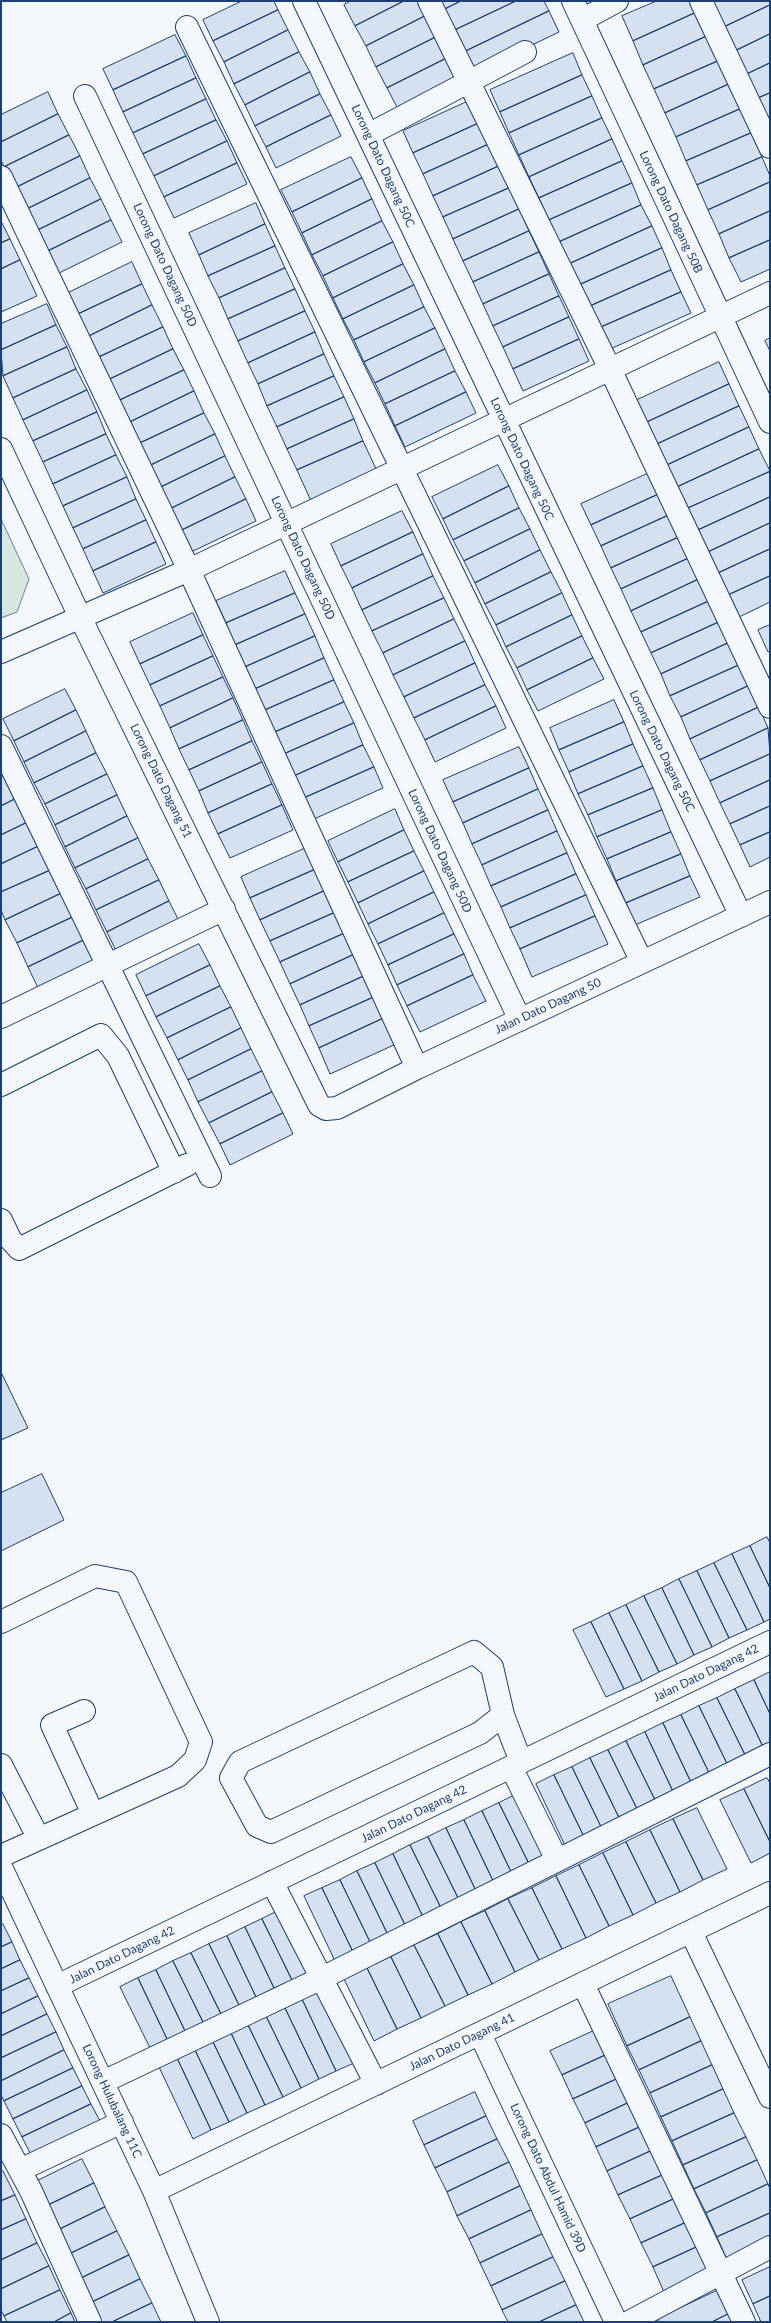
<!DOCTYPE html>
<style>
body{margin:0}
#map{position:relative;width:771px;height:2323px;overflow:hidden;background:#f4f7fb;font-family:Lato,sans-serif}
canvas{display:block}
.frame{position:absolute;inset:0;border:2px solid #1d3f73;pointer-events:none}
</style>
<div id="map">
<canvas width="771" height="2323"></canvas>
<div class="frame"></div>
</div>
<script>
const c = document.querySelector('canvas').getContext('2d');
c.lineJoin = 'round';
function fillPath(path, color) { c.fillStyle = color; c.fill(path, 'evenodd'); }
function strokePath(path, color, width, dash) { c.strokeStyle = color; c.lineWidth = width; c.lineCap = dash ? 'butt' : 'round'; c.setLineDash(dash || []); c.stroke(path); }
function drawText(font, color, halo, rows, align = 'center') {
  c.font = font + ' Lato,sans-serif'; c.lineWidth = 3; c.setLineDash([]); c.textBaseline = 'middle'; c.strokeStyle = halo; c.fillStyle = color; for (const [text, x, y, turn = 0] of rows) {
    c.save(); c.translate(x, y); c.rotate((+turn || 0) * Math.PI / 180); c.textAlign = isNaN(turn) ? turn : align; if (halo) c.strokeText(text, 0, 0); c.fillText(text, 0, 0); c.restore();
  }
}
const green = new Path2D(`
 M1 519 29 579 17 612 1 618Z`);
fillPath(green, '#d7e8df');
strokePath(green, '#687fa3', 1);
const building = new Path2D(`
 M242 1H274L278 10 213 41 203 20Z
 M351 1H404L355 26 344 5Z
 M404 1H420L427 15 366 46 355 26Z
 M441 1H461L445 9Z
 M461 1H516L455 30 445 9Z
 M516 1H544L549 11 466 51 455 30Z
 M657 1H692L697 12 633 41 622 16Z
 M717 1H770V5L724 27 713 3Z
 M770 5V34L735 51 724 27Z
 M278 10 288 30 224 62 213 41Z
 M549 11 559 32 476 72 466 51Z
 M697 12 707 36 643 65 633 41Z
 M427 15 438 36 376 67 366 46Z
 M288 30 299 52 234 84 224 62Z
 M770 34V63L747 74 735 51Z
 M175 35 186 56 113 90 103 69Z
 M438 36 449 57 387 88 376 67Z
 M707 36 718 61 654 89 643 65Z
 M299 52 310 72 245 105 234 84Z
 M573 53 582 75 500 112 490 90Z
 M186 56 196 78 123 112 113 90Z
 M449 57 460 78 398 109 387 88Z
 M718 61 729 84 665 113 654 89Z
 M770 63V93L758 98 747 74Z
 M310 72 320 94 255 126 245 105Z
 M582 75 592 96 509 133 500 112Z
 M196 78 206 99 133 133 123 112Z
 M729 84 740 109 676 137 665 113Z
 M48 92 58 114 1 142V115Z
 M770 93V122L758 98Z
 M320 94 331 115 266 147 255 126Z
 M592 96 602 118 519 155 509 133Z
 M206 99 216 120 143 154 133 133Z
 M469 101 479 123 413 153 403 131Z
 M740 109 751 133 686 161 676 137Z
 M58 114 69 135 4 167 1 160V142Z
 M331 115 341 136 276 168 266 147Z
 M602 118 612 139 529 177 519 155Z
 M216 120 227 141 154 176 143 154Z
 M479 123 489 144 423 174 413 153Z
 M751 133 762 157 697 185 686 161Z
 M69 135 80 156 15 188 4 167Z
 M612 139 622 161 539 198 529 177Z
 M227 141 237 163 164 197 154 176Z
 M489 144 499 166 433 196 423 174Z
 M80 156 90 178 25 210 15 188Z
 M351 157 362 178 292 212 281 190Z
 M762 157 770 176V182L708 210 697 185Z
 M622 161 632 183 549 220 539 198Z
 M237 163 247 184 174 218 164 197Z
 M499 166 509 188 443 217 433 196Z
 M90 178 101 199 36 231 25 210Z
 M362 178 372 199 302 233 292 212Z
 M770 182V211L719 234 708 210Z
 M632 183 641 205 559 242 549 220Z
 M509 188 519 209 453 239 443 217Z
 M101 199 111 220 46 252 36 231Z
 M372 199 382 221 312 255 302 233Z
 M256 203 265 224 199 255 189 233Z
 M641 205 652 226 569 264 559 242Z
 M519 209 529 231 463 261 453 239Z
 M770 211V240L729 258 719 234Z
 M111 220 122 242 57 274 46 252Z
 M1 221 10 239 1 243Z
 M382 221 393 242 323 276 312 255Z
 M265 224 275 246 208 276 199 255Z
 M652 226 662 248 579 285 569 264Z
 M529 231 539 252 473 282 463 261Z
 M10 239 20 260 1 269V243Z
 M770 240V269L741 282 729 258Z
 M393 242 403 264 333 298 323 276Z
 M275 246 285 268 219 298 208 276Z
 M662 248 671 270 588 307 579 285Z
 M539 252 549 274 483 304 473 282Z
 M20 260 37 296 1 312V269Z
 M132 262 142 284 76 315 66 294Z
 M403 264 414 285 343 319 333 298Z
 M285 268 295 289 228 319 219 298Z
 M671 270 681 292 599 328 588 307Z
 M549 274 559 296 493 326 483 304Z
 M142 284 152 305 87 337 76 315Z
 M414 285 424 307 354 340 343 319Z
 M295 289 305 311 238 341 228 319Z
 M681 292 691 313 608 350 599 328Z
 M559 296 569 317 503 347 493 326Z
 M47 304 56 325 1 350V324Z
 M152 305 163 327 97 358 87 337Z
 M424 307 435 328 364 362 354 340Z
 M305 311 315 332 248 363 238 341Z
 M569 317 579 339 513 369 503 347Z
 M56 325 67 347 3 376 1 350Z
 M163 327 173 349 108 380 97 358Z
 M435 328 445 349 375 383 364 362Z
 M315 332 324 354 258 384 248 363Z
 M770 338V351L765 341Z
 M579 339 589 361 523 391 513 369Z
 M67 347 76 369 13 398 3 376Z
 M173 349 184 370 118 401 108 380Z
 M445 349 455 371 385 404 375 383Z
 M324 354 334 376 267 406 258 384Z
 M719 362 729 384 645 423 635 401Z
 M76 369 87 390 23 420 13 398Z
 M184 370 194 391 128 423 118 401Z
 M455 371 466 392 395 426 385 404Z
 M334 376 344 397 277 427 267 406Z
 M729 384 739 406 655 445 645 423Z
 M87 390 97 412 33 441 23 420Z
 M194 391 204 413 138 444 128 423Z
 M466 392 476 413 405 447 395 426Z
 M344 397 354 419 287 449 277 427Z
 M739 406 749 427 665 466 655 445Z
 M97 412 106 434 43 462 33 441Z
 M204 413 215 434 149 466 138 444Z
 M354 419 363 441 297 470 287 449Z
 M749 427 759 449 675 488 665 466Z
 M106 434 116 455 53 484 43 462Z
 M215 434 225 456 159 488 149 466Z
 M363 441 377 471 311 501 297 470Z
 M759 449 770 471 686 509 675 488Z
 M116 455 127 477 63 506 53 484Z
 M225 456 235 477 170 509 159 488Z
 M498 465 509 486 443 519 432 497Z
 M770 472V497L696 531 686 509Z
 M649 473 659 494 591 525 581 504Z
 M127 477 136 499 73 528 63 506Z
 M235 477 246 499 180 531 170 509Z
 M509 486 519 508 453 540 443 519Z
 M659 494 669 515 601 546 591 525Z
 M770 497V523L706 553 696 531Z
 M136 499 146 520 83 549 73 528Z
 M246 499 256 521 191 552 180 531Z
 M519 508 530 529 464 561 453 540Z
 M402 511 413 532 341 566 331 544Z
 M669 515 679 537 611 568 601 546Z
 M146 520 156 542 93 571 83 549Z
 M770 523V549L716 574 706 553Z
 M530 529 540 550 475 583 464 561Z
 M413 532 423 554 352 588 341 566Z
 M679 537 689 558 621 589 611 568Z
 M156 542 166 564 103 593 93 571Z
 M770 549V576L726 596 716 574Z
 M540 550 551 572 485 604 475 583Z
 M423 554 433 576 362 610 352 588Z
 M689 558 699 579 631 611 621 589Z
 M285 571 295 593 226 623 216 601Z
 M551 572 562 593 496 625 485 604Z
 M433 576 444 598 372 631 362 610Z
 M770 576V602L737 618 726 596Z
 M699 579 709 601 641 632 631 611Z
 M295 593 305 614 235 645 226 623Z
 M562 593 572 615 506 647 496 625Z
 M444 598 454 619 383 653 372 631Z
 M709 601 719 622 651 653 641 632Z
 M193 613 203 635 140 664 130 642Z
 M305 614 315 636 245 667 235 645Z
 M572 615 582 636 517 668 506 647Z
 M454 619 465 641 393 675 383 653Z
 M719 622 728 643 661 674 651 653Z
 M770 625V651L768 652 758 630Z
 M203 635 213 656 150 685 140 664Z
 M315 636 324 658 255 689 245 667Z
 M582 636 593 658 527 690 517 668Z
 M465 641 475 663 404 697 393 675Z
 M728 643 739 665 670 696 661 674Z
 M213 656 223 677 160 706 150 685Z
 M324 658 334 680 265 710 255 689Z
 M593 658 604 679 538 711 527 690Z
 M475 663 485 685 414 718 404 697Z
 M739 665 748 686 681 717 670 696Z
 M223 677 233 698 170 728 160 706Z
 M334 680 344 702 275 732 265 710Z
 M485 685 496 706 425 740 414 718Z
 M748 686 759 707 690 739 681 717Z
 M65 689 76 710 14 741 3 719Z
 M233 698 243 720 179 749 170 728Z
 M614 700 624 722 559 750 550 728Z
 M344 702 354 723 284 754 275 732Z
 M496 706 506 728 435 762 425 740Z
 M759 707 768 728 700 760 690 739Z
 M76 710 86 731 24 762 14 741Z
 M243 720 252 741 189 770 179 749Z
 M624 722 633 744 569 772 559 750Z
 M354 723 363 745 294 776 284 754Z
 M768 728 770 754 710 781 700 760Z
 M86 731 96 753 34 783 24 762Z
 M252 741 262 762 199 791 189 770Z
 M633 744 643 766 578 794 569 772Z
 M363 745 374 767 304 798 294 776Z
 M519 747 529 768 453 802 443 780Z
 M96 753 107 774 45 804 34 783Z
 M770 754V780L720 803 710 781Z
 M262 762 272 784 208 813 199 791Z
 M643 766 653 788 588 815 578 794Z
 M374 767 383 788 314 819 304 798Z
 M529 768 538 789 463 823 453 802Z
 M8 774 19 797 1 806V777Z
 M107 774 117 795 55 825 45 804Z
 M770 780V806L730 824 720 803Z
 M272 784 282 805 218 834 208 813Z
 M653 788 662 810 597 837 588 815Z
 M538 789 548 810 472 844 463 823Z
 M117 795 127 816 65 847 55 825Z
 M19 797 30 821 1 835V806Z
 M282 805 293 830 230 858 218 834Z
 M770 806V832L740 845 730 824Z
 M395 809 404 830 338 862 328 841Z
 M548 810 557 831 482 865 472 844Z
 M662 810 671 832 607 859 597 837Z
 M127 816 138 838 75 868 65 847Z
 M30 821 41 845 1 864V835Z
 M404 830 414 851 348 882 338 862Z
 M557 831 567 853 491 886 482 865Z
 M671 832 681 854 616 881 607 859Z
 M770 832V857L750 867 740 845Z
 M138 838 148 859 86 889 75 868Z
 M41 845 53 869 1 892V864Z
 M306 848 316 869 250 898 241 877Z
 M414 851 424 871 358 903 348 882Z
 M567 853 576 874 501 907 491 886Z
 M681 854 690 876 626 903 616 881Z
 M148 859 159 880 96 910 86 889Z
 M53 869 64 892 5 920 1 910V892Z
 M316 869 326 890 260 920 250 898Z
 M424 871 434 892 368 924 358 903Z
 M576 874 586 895 510 928 501 907Z
 M690 876 700 897 635 925 626 903Z
 M159 880 169 901 107 932 96 910Z
 M326 890 336 912 270 941 260 920Z
 M64 892 75 916 17 943 5 920Z
 M434 892 444 913 378 944 368 924Z
 M586 895 595 916 520 949 510 928Z
 M169 901 180 923 117 953 107 932Z
 M336 912 345 933 280 962 270 941Z
 M444 913 454 934 388 965 378 944Z
 M75 916 86 939 28 967 17 943Z
 M595 916 608 944 532 977 520 949Z
 M345 933 355 954 290 984 280 962Z
 M454 934 464 954 397 985 388 965Z
 M86 939 97 963 39 990 28 967Z
 M199 944 210 965 146 996 136 975Z
 M355 954 364 976 300 1005 290 984Z
 M464 954 473 975 407 1006 397 985Z
 M210 965 220 986 156 1017 146 996Z
 M473 975 486 1001 420 1032 407 1006Z
 M364 976 374 997 309 1026 300 1005Z
 M220 986 231 1007 167 1038 156 1017Z
 M374 997 384 1018 319 1048 309 1026Z
 M231 1007 241 1028 178 1060 167 1038Z
 M384 1018 396 1044 330 1074 319 1048Z
 M241 1028 251 1049 188 1080 178 1060Z
 M251 1049 262 1071 198 1102 188 1080Z
 M262 1071 272 1092 209 1123 198 1102Z
 M272 1092 283 1113 220 1144 209 1123Z
 M283 1113 293 1134 230 1165 220 1144Z
 M1 1372 28 1428 1 1440Z
 M42 1474 64 1520 1 1551V1493Z
 M767 1537 770 1543V1588L750 1546Z
 M750 1546 770 1588V1619L764 1622 732 1554Z
 M732 1554 764 1622 747 1630 714 1563Z
 M714 1563 747 1630 729 1638 697 1571Z
 M697 1571 729 1638 712 1647 679 1579Z
 M679 1579 712 1647 694 1655 662 1588Z
 M662 1588 694 1655 677 1664 644 1596Z
 M644 1596 677 1664 659 1672 626 1605Z
 M626 1605 659 1672 642 1681 609 1613Z
 M609 1613 642 1681 624 1689 591 1622Z
 M591 1622 624 1689 606 1697 573 1630Z
 M770 1672V1714L754 1680Z
 M754 1680 770 1714 769 1759 735 1689Z
 M735 1689 769 1759 751 1767 717 1698Z
 M717 1698 751 1767 733 1776 699 1706Z
 M699 1706 733 1776 715 1785 681 1715Z
 M681 1715 715 1785 696 1793 663 1723Z
 M663 1723 696 1793 678 1802 645 1732Z
 M645 1732 678 1802 660 1810 626 1741Z
 M626 1741 660 1810 642 1819 608 1750Z
 M608 1750 642 1819 624 1828 590 1758Z
 M590 1758 624 1828 606 1837 572 1767Z
 M572 1767 606 1837 588 1845 554 1775Z
 M554 1775 588 1845 569 1854 536 1784Z
 M767 1778 770 1783V1842L744 1789Z
 M744 1789 770 1842V1853L751 1863 720 1800Z
 M517 1794 549 1861 532 1870 499 1803Z
 M499 1803 532 1870 514 1878 482 1811Z
 M697 1808 727 1869 703 1880 673 1819Z
 M482 1811 514 1878 496 1887 464 1820Z
 M673 1819 703 1880 680 1892 650 1830Z
 M464 1820 496 1887 478 1895 446 1828Z
 M446 1828 478 1895 461 1904 428 1837Z
 M650 1830 680 1892 656 1903 626 1842Z
 M428 1837 461 1904 443 1912 410 1845Z
 M626 1842 656 1903 633 1915 603 1853Z
 M410 1845 443 1912 425 1921 393 1854Z
 M603 1853 633 1915 609 1926 579 1865Z
 M393 1854 425 1921 407 1929 375 1863Z
 M375 1863 407 1929 389 1937 357 1871Z
 M579 1865 609 1926 586 1938 556 1876Z
 M357 1871 389 1937 372 1946 340 1880Z
 M556 1876 586 1938 562 1949 532 1888Z
 M340 1880 372 1946 354 1954 322 1888Z
 M322 1888 354 1954 336 1963 304 1896Z
 M532 1888 562 1949 539 1960 508 1899Z
 M508 1899 539 1960 515 1972 485 1911Z
 M280 1910 310 1971 292 1980 262 1919Z
 M485 1911 515 1972 492 1984 461 1922Z
 M262 1919 292 1980 274 1988 245 1927Z
 M461 1922 492 1984 468 1995 438 1934Z
 M3 1924 12 1942 1 1947V1925Z
 M245 1927 274 1988 256 1997 227 1936Z
 M438 1934 468 1995 445 2006 414 1945Z
 M227 1936 256 1997 239 2005 209 1944Z
 M12 1942 20 1960 1 1969V1947Z
 M209 1944 239 2005 221 2014 191 1953Z
 M414 1945 445 2006 421 2018 391 1957Z
 M191 1953 221 2014 203 2022 173 1961Z
 M391 1957 421 2018 397 2029 367 1968Z
 M20 1960 29 1978 1 1991V1969Z
 M173 1961 203 2022 185 2031 156 1970Z
 M367 1968 397 2029 374 2041 344 1979Z
 M156 1970 185 2031 167 2039 138 1978Z
 M671 1976 690 2017 627 2046 608 2004Z
 M29 1978 38 1996 1 2014V1991Z
 M138 1978 167 2039 150 2048 120 1987Z
 M320 1991 354 2063 336 2071 302 1999Z
 M38 1996 47 2014 1 2036V2014Z
 M302 1999 336 2071 319 2079 285 2008Z
 M285 2008 319 2079 301 2088 266 2016Z
 M47 2014 56 2032 1 2058V2036Z
 M266 2016 301 2088 283 2097 248 2025Z
 M690 2017 701 2041 639 2070 627 2046Z
 M248 2025 283 2097 265 2105 231 2033Z
 M598 2029 610 2053 562 2075 550 2051Z
 M56 2032 64 2050 1 2081V2058Z
 M231 2033 265 2105 247 2113 213 2042Z
 M701 2041 712 2065 650 2093 639 2070Z
 M213 2042 247 2113 229 2122 195 2050Z
 M64 2050 73 2068 4 2101 1 2095V2081Z
 M195 2050 229 2122 211 2130 177 2058Z
 M610 2053 621 2077 573 2099 562 2075Z
 M177 2058 211 2130 193 2139 159 2067Z
 M712 2065 723 2089 661 2117 650 2093Z
 M73 2068 82 2086 13 2119 4 2101Z
 M621 2077 632 2101 585 2123 573 2099Z
 M82 2086 91 2104 22 2137 13 2119Z
 M723 2089 734 2113 672 2141 661 2117Z
 M475 2092 486 2116 424 2145 413 2121Z
 M632 2101 644 2125 596 2147 585 2123Z
 M91 2104 100 2121 31 2155 22 2137Z
 M734 2113 746 2137 683 2165 672 2141Z
 M486 2116 497 2139 435 2168 424 2145Z
 M644 2125 655 2149 607 2171 596 2147Z
 M746 2137 757 2160 694 2189 683 2165Z
 M497 2139 509 2162 447 2192 435 2168Z
 M655 2149 667 2173 618 2195 607 2171Z
 M82 2159 94 2183 38 2210 27 2186Z
 M757 2160 768 2184 706 2213 694 2189Z
 M509 2162 520 2186 457 2216 447 2192Z
 M3 2171 15 2195 1 2201V2172Z
 M667 2173 678 2197 630 2219 618 2195Z
 M94 2183 105 2207 50 2234 38 2210Z
 M768 2184 770 2189V2213L717 2237 706 2213Z
 M520 2186 531 2210 469 2239 457 2216Z
 M15 2195 26 2219 1 2230V2201Z
 M678 2197 689 2221 641 2243 630 2219Z
 M105 2207 117 2231 61 2258 50 2234Z
 M531 2210 542 2234 480 2263 469 2239Z
 M770 2213V2242L728 2262 717 2237Z
 M26 2219 37 2243 1 2260V2230Z
 M689 2221 701 2245 653 2267 641 2243Z
 M117 2231 129 2255 73 2282 61 2258Z
 M542 2234 553 2257 491 2286 480 2263Z
 M37 2243 49 2266 1 2289V2260Z
 M701 2245 712 2269 664 2292 653 2267Z
 M129 2255 140 2279 84 2306 73 2282Z
 M553 2257 565 2281 502 2310 491 2286Z
 M49 2266 60 2290 4 2316 1 2310V2289Z
 M770 2267V2296L753 2304 742 2280Z
 M140 2279 152 2303 112 2322H92L84 2306Z
 M565 2281 576 2305 539 2322H508L502 2310Z
 M725 2287 736 2310 712 2322H659L657 2319Z
 M60 2290 71 2313 54 2322H7L4 2316Z
 M770 2296V2322H761L753 2304Z
 M152 2303 161 2322H112Z
 M576 2305 584 2322H539Z
 M736 2310 742 2322H712Z
 M71 2313 75 2322H54Z`);
fillPath(building, '#d5e0f0');
strokePath(building, '#1d3f73', 1);
const minor = new Path2D(`
 M304 1 741 916
 M429 1 610 369 770 707
 M573 1 770 422
 M701 1 770 147
 M582 20 617 1
 M187 27 642 962
 M85 96 520 1020
 M368 135 525 52
 M1 177 189 570 417 1068
 M1 449 80 617 319 1105 326 1109 337 1108 417 1068 770 902
 M1 652 189 570 770 293
 M1 746 210 1176
 M1 1017 224 909
 M1 1085 101 1035 118 1056 174 1172
 M1 1220 10 1239 19 1249 187 1165
 M1 1622 95 1576 126 1582 201 1742 195 1760 178 1776 1 1856
 M474 1652 492 1667 503 1715 480 1733 271 1832 257 1826 231 1778 240 1762Z
 M84 1711 52 1725 93 1814
 M503 1715 521 1762
 M1 1765 39 1839
 M511 1767 557 1860
 M1 1867 154 2191 208 2322
 M272 1882 376 2084
 M691 1932 770 2097
 M583 1984 744 2322
 M57 1986 770 1642
 M480 2034 616 2322
 M103 2082 322 1978 770 1754
 M1 2135 31 2191 90 2322
 M20 2170 122 2122
 M154 2191 770 1893
 M629 2322 770 2247`);
strokePath(minor, '#1d3f73', 24);
strokePath(minor, '#f4f7fb', 22);
drawText('12px', '#1d3f73', '#f4f7fb', [
 ["Lorong Dato Dagang 50C",383,166,65],
 ["Lorong Dato Dagang 50B",671,212,65],
 ["Lorong Dato Dagang 50D",165,265,65],
 ["Lorong Dato Dagang 50C",522,459,65],
 ["Lorong Dato Dagang 50D",303,558,65],
 ["Lorong Dato Dagang 50C",662,751,64],
 ["Lorong Dato Dagang 51",161,781,64],
 ["Lorong Dato Dagang 50D",440,851,65],
 ["Jalan Dato Dagang 50",548,1006,-25],
 ["Jalan Dato Dagang 42",706,1673,-26],
 ["Jalan Dato Dagang 42",414,1814,-26],
 ["Jalan Dato Dagang 42",122,1955,-26],
 ["Jalan Dato Dagang 41",462,2042,-26],
 ["Lorong Hulubalang 11C",112,2101,65],
 ["Lorong Dato Abdul Hamid 39D",548,2178,65]
]);
</script>
